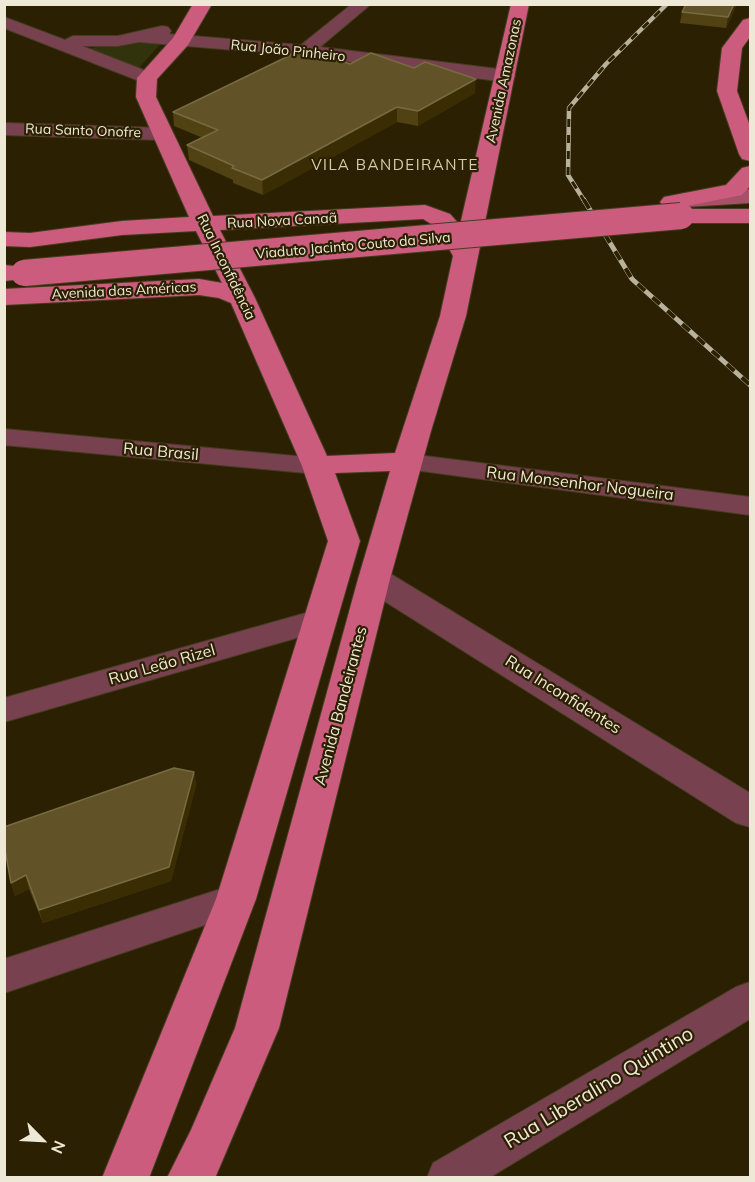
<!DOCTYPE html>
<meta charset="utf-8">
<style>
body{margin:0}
#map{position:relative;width:755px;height:1182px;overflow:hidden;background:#2b2102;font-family:Mulish,sans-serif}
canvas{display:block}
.frame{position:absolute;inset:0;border:6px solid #eee8d6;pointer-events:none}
.north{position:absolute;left:12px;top:1110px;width:60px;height:60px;-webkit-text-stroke:4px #2b2102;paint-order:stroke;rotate:114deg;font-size:16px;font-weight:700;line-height:24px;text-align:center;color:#eee8d6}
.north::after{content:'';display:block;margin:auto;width:21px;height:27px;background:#eee8d6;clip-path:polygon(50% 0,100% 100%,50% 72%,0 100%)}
</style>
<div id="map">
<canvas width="755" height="1182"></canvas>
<div class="frame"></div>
<div class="north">N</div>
</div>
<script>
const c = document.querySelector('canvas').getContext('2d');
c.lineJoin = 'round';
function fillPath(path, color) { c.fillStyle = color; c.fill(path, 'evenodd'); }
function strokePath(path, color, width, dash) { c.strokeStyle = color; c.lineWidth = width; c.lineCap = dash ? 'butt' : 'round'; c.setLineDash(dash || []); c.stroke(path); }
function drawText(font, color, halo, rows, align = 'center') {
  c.font = font + ' Mulish,sans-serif'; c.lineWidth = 4.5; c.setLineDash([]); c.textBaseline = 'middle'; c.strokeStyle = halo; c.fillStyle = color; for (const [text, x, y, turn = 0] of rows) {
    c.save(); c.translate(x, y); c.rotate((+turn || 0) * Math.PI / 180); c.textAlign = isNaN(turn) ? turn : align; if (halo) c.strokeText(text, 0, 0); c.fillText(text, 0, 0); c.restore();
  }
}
fillPath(new Path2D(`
 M163 41 139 68 87 48Z`), '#30330b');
const minor = new Path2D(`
 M352 4H371L320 47 506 70 513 72 515 76 513 80 506 82 305 56 139 42 118 46H82L154 74 156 78 154 82 147 84 4 28V17L65 40 73 36H118L162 26 168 27 171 31 169 34 301 45Z
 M4 123 162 128 169 130 172 134 169 138 162 140 4 135Z
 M4 429 317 458 327 460 331 466 327 472 317 474 4 445Z
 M409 454 750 497V515L399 468 395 462 399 456Z
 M320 609 331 612 335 620 331 628 4 722V698Z
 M236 884 249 888 254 899 249 910 4 993V959Z
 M750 982V1019L489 1178H427L433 1163 736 987Z`);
const tertiary = new Path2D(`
 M374 568 386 571 750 793V827L736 823 362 587 358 579 362 571Z`);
const secondary = new Path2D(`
 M750 189V203L685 207 677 205 673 200 677 195 685 193Z`);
const primary = new Path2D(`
 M193 4H212L188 45 157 79 156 97 213 216 425 205 450 214 460 225 511 4H529L466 316 431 431 390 579 279 1028 215 1178H167L191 1130 235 1028 358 579 390 471 335 473 360 541 256 899 149 1178H102L216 899 328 541 302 466 231 303 219 298 199 295 4 305V289L199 279 222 283 196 231 122 235 30 247 4 246V232L30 233 122 221 189 217 136 97 137 78 173 38ZM423 219 438 228 453 256 440 316 395 453 327 456 255 298 220 230Z
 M750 18V37L742 48 737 91 750 126V161L742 159 739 154 717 91 722 48 743 20Z
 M750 166V186L742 195 672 209 664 207 660 202 664 197 726 185 742 168Z
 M683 209H750V223H683L675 221 671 216 675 211Z
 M4 265 33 268 37 273 33 278 4 281Z`);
strokePath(minor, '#463d20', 2);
strokePath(tertiary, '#463d20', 2);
strokePath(secondary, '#463d20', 2);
strokePath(primary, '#463d20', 2);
fillPath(minor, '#784150');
fillPath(tertiary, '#784150');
fillPath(secondary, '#a75169');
fillPath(primary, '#cb5c7d');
const railFar1 = new Path2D(`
 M585 202 568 175 569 108 606 64 667 4`);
const rail = new Path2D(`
 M584 200 632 279 750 385`);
strokePath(railFar1, '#b8b19c', 4.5);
strokePath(rail, '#b8b19c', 5);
strokePath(railFar1, '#2b2102', 3, [8]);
strokePath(rail, '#2b2102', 4, [10]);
const primaryBridge = new Path2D(`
 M24 273 681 216`);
strokePath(primaryBridge, '#463d20', 28, []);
strokePath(primaryBridge, '#cb5c7d', 26);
fillPath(new Path2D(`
 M686 4H737L726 28 680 23 682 12Z
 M350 64 475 93 418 126 397 122 263 195 233 183V180L189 160 187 145 203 138 174 126 173 112Z
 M194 772 196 785 171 881 43 923 29 889 15 896 11 883Z`), '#504212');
fillPath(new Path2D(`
 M734 4H737L726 28 728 17Z
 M476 79 475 93 418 126V111Z
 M397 107V122L263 195 262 180Z
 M194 772 196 785 171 881 43 923 39 910Z
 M26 875 29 889 15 896 11 883Z`), '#3a2d03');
const building = new Path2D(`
 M686 4H734L728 17 682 12Z
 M305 48 350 64 371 53 414 68 425 62 476 79 418 111 397 107 262 180 232 168 234 166 187 145 218 130 173 112Z
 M174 768 194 772 169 867 39 910 26 875 11 883 4 844V827Z`);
fillPath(building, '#615327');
strokePath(building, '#776b42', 1.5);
drawText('14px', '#eee8d6', '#2b2102', [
 ["Rua João Pinheiro",288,51,6],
 ["Avenida Amazonas",504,81,-78],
 ["Rua Santo Onofre",83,131,2],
 ["Rua Nova Canaã",282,221,-3],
 ["Viaduto Jacinto Couto da Silva",353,246,-5],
 ["Rua Inconfidência",226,267,64],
 ["Avenida das Américas",124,291,-3]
]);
c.letterSpacing = '1.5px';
drawText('15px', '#d8cba8', '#2b2102', [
 ["VILA BANDEIRANTE",395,165]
]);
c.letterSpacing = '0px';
drawText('16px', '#eee8d6', '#2b2102', [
 ["Rua Brasil",161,452,5],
 ["Rua Monsenhor Nogueira",580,484,7],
 ["Rua Leão Rizel",162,665,-16],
 ["Rua Inconfidentes",563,695,32],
 ["Avenida Bandeirantes",341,706,-75]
]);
drawText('20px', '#eee8d6', '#2b2102', [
 ["Rua Liberalino Quintino",599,1088,-31]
]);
</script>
